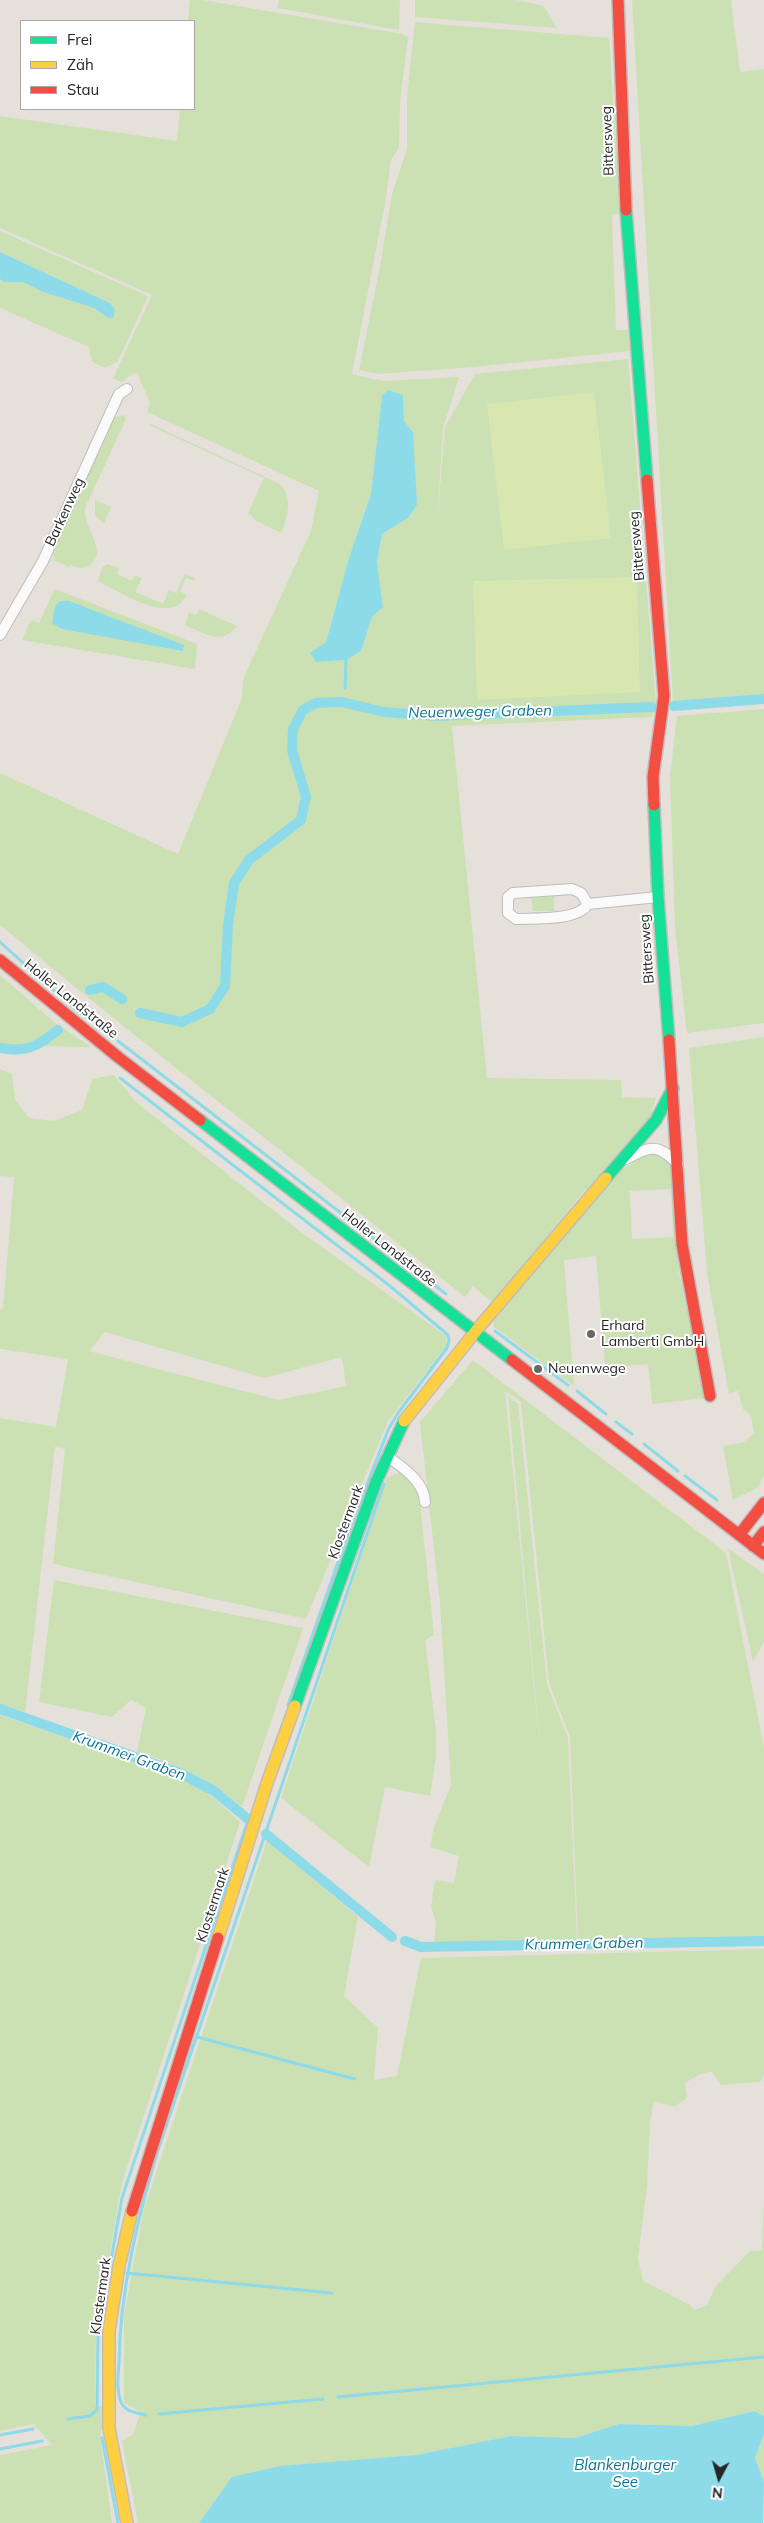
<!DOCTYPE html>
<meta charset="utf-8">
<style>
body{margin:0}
#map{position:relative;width:764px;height:2523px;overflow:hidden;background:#e6e0db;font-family:Mulish,sans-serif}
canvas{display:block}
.legend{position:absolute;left:20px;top:20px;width:175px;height:90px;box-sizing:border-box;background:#fff;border:1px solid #a8a8a8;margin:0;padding:6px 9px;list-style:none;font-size:15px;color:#262626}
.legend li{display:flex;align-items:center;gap:10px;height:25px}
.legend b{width:25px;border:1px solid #a8a8a8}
.north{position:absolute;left:694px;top:2453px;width:50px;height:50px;-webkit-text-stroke:4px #fff;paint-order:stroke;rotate:186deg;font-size:14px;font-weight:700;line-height:20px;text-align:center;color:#262626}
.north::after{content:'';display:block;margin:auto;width:18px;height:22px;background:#262626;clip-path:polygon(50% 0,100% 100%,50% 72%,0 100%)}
</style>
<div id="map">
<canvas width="764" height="2523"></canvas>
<ul class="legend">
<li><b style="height:6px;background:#16e098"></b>Frei</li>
<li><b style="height:6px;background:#ffcf43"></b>Zäh</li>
<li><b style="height:6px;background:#f24e42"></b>Stau</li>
</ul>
<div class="north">N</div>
</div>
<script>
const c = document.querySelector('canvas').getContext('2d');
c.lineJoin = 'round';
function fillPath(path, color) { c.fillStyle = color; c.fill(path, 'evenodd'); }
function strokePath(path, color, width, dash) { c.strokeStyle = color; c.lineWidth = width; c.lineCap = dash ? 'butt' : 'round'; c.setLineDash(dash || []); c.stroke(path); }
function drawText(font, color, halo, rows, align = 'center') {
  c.font = font + ' Mulish,sans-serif'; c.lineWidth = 4; c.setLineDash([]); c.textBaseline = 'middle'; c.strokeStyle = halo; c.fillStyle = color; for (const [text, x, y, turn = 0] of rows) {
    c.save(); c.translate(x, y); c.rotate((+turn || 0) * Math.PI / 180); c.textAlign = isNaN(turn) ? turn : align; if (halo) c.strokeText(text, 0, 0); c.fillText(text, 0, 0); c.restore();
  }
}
fillPath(new Path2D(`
 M190 0H203L402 34 408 38 400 101 399 147 391 160 385 203 352 374 383 381 459 377 443 428 437 524 445 427 475 374 628 359 656 703 652 717 452 726 487 1078 621 1080 622 1097 656 1098 649 1120 590 1189 585 1190 493 1303 473 1286 465 1297C311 1172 152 1053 0 925V773L178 854 242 698 243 679 311 531 319 491 147 412 150 403 137 373 132 374 122 382 113 378 152 295 0 228V116L177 141 180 109H194V21H188ZM403 395 404 421 413 432 408 518 382 534 377 562 383 607 372 617 361 651 346 660 316 662 311 653 326 642 349 558 371 494 382 396Z
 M279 0H400L399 30 277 8Z
 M415 0H516L544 6 557 28 415 17Z
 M632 0H731L740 72 764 69V694L673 703Z
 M415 22 609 38 621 214H612L616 330H628L630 351 474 367 379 374 359 370 380 267 392 194 407 149V97Z
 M0 231 148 296 118 361 105 368 92 362 89 347 0 308V279L4 282H23L43 292 94 308 107 317 110 303 0 252Z
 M124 415 126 419 85 508C84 525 98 539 97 555 91 570 82 570 70 565L69 567 55 561 53 551 114 418Z
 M151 424 280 484C293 497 288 517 281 533L257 521 248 513 264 478 149 425Z
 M95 500 111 507 104 524 95 515Z
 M107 564 119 568 117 574 132 581 135 575 142 578 135 592 163 604 169 590 176 593 185 574 195 578 194 581 186 578 180 591 187 595C170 627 121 592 98 581L102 568Z
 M55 589 197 644 195 669 22 640 31 620 39 623Z
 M199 609 237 626C223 646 202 633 185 625L189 612 196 615Z
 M764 709V1023L687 1033 675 928 670 777 677 716Z
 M554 895V911H533L531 896Z
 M0 975 54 1022 91 1047 0 1045Z
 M764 1037V1476L757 1488 733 1500 723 1446 744 1442 754 1433 751 1416 743 1409 738 1391 729 1394 707 1273 689 1048Z
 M0 1069 12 1074 15 1099 29 1118 54 1121 82 1110 92 1079 114 1075 136 1102 301 1232 446 1336 447 1345 388 1421 306 1619 53 1564 65 1449 55 1447 25 1712 0 1704V1418L56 1427 68 1359 0 1349V1310L3 1308 14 1177 0 1176ZM105 1332 264 1378 342 1357 346 1386 278 1400 89 1351Z
 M647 1153 665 1156 674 1165 679 1271 706 1398 652 1404 648 1364 623 1366 624 1374 606 1376 596 1256 564 1260 574 1386 494 1327 493 1320 619 1172ZM671 1189 673 1237 632 1239 630 1191Z
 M473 1360 726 1553 764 1748V1937L578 1940 570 1737 549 1683 521 1402 505 1391 543 1778 508 1396 518 1404 547 1684 568 1738 577 1940 434 1943 436 1922 431 1907 435 1880 454 1883 459 1856 430 1847 434 1827 451 1785 440 1603 420 1422Z
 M401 1472 419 1494 434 1635 425 1640 436 1731V1757L430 1796 385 1787 369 1867 281 1798 387 1478Z
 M728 1548 764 1574V1642L753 1662Z
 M54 1580 303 1628 242 1807C211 1779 176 1765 137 1751L146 1708 131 1700 112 1717 39 1702Z
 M0 1715 186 1780 214 1798 240 1822 122 2183 96 2334 95 2406H103L104 2423 100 2437 112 2523H0V2455L52 2445 34 2424 0 2431Z
 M267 1840 358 1917 344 1996 378 2028 374 2080 397 2076 421 1958 764 1949V2074L760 2082 721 2085 712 2072 702 2073 685 2083 687 2098 674 2107 654 2101 650 2122 647 2186 638 2258 643 2281 690 2305 694 2310 707 2305 715 2287 750 2251 762 2250 764 2196V2416L754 2411 692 2426 619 2424 575 2438 511 2436 416 2455 232 2477 199 2523H138L122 2441 133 2434 141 2412 124 2403V2315L144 2209Z
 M764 2434V2482L755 2459Z`), '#cbe1b3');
fillPath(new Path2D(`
 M594 392 611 538 504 550 487 404Z
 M637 577 640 692 477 700 473 581Z`), '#d8e6b0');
fillPath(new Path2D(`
 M0 252 110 303 115 310 113 318 107 317 94 308 43 292 23 282H4L0 279Z
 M388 390 403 395 404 421 413 432 417 505 408 518 382 534 377 562 383 607 372 617 361 651 346 660 316 662 310 653 326 642 349 558 371 494 382 396Z
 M60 601H69L184 645 183 651 62 629 52 623 55 606Z
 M754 2411 764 2416V2434L755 2458 764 2482 763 2523H199L232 2477 280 2466 416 2455 511 2436 575 2438 619 2424 692 2426Z`), '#8ddae9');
strokePath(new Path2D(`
 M345 688 346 660
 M0 942 75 1009 109 1033
 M118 1041 446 1294
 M120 1078 390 1286 448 1335 449 1341 447 1348 398 1413 389 1428 351 1525 288 1705
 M495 1331 568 1385
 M577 1391 606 1414
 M616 1422 632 1434
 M644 1444 678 1471
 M685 1476 717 1500
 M197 2037 355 2079
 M127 2273 332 2293
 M338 2397 764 2357
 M159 2414 323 2399
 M146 2415C137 2413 127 2412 122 2404 116 2393 118 2375 119 2363 120 2291 137 2222 157 2153L384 1484
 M68 2419 90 2416 97 2410 98 2333 122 2198 248 1820
 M0 2435 33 2429
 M102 2438 118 2523
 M0 2449 42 2441`), '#8ddae9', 3);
strokePath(new Path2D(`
 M674 706 764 699
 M90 990 103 987 122 999
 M140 1013 182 1022 210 1009 225 986 228 925 234 883 249 860 301 820 306 797 292 750 293 729 303 710 316 703 342 702 384 712 435 716 652 707
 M0 1048C26 1053 38 1046 58 1030
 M0 1709 180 1773 214 1791 248 1819
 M266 1834 392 1937
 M405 1941 421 1947 764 1941`), '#8ddae9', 10);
const street = new Path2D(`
 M0 635 43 561 119 394 127 389
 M572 889 581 893 588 904C578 921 536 918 516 919L508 913V897L513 893Z
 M588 904 658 897
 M626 1159C651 1146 657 1143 678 1164
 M387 1456C403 1468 424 1481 425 1502`);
const fast = new Path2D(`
 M626 210 647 480
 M654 805 658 897 669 1040
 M200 1120 512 1360
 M606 1178 656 1120 673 1088
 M295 1706 376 1482 404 1421`);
const slow = new Path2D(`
 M404 1421 480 1326 606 1178
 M218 1938 267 1783 295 1706
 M127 2523 109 2428V2331L119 2266 132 2211`);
const jam = new Path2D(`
 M618 0 626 210
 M647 480 664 696 653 777 654 805
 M0 960 118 1057 200 1120
 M669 1040 682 1244 710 1396
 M512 1360 764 1554
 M739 1535 764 1503
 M753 1546 764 1532
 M132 2211 218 1938`);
strokePath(street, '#bfbdbd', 12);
strokePath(fast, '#bfbdbd', 14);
strokePath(slow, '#bfbdbd', 14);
strokePath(jam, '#bfbdbd', 14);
strokePath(street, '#fbfafa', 10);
strokePath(fast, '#16e098', 11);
strokePath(slow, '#ffcf43', 11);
strokePath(jam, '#f24e42', 11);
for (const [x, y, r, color] of [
 [591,1334,5,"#696765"],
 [538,1369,5,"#696765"]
]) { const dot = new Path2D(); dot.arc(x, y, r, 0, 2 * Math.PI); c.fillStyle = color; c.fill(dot); strokePath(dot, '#fff', 2); }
drawText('14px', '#262626', '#fff', [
 ["Bittersweg",608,141,-92],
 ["Barkenweg",65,512,-65],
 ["Bittersweg",637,546,-95],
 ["Bittersweg",647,949,-94],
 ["Holler Landstraße",71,999,39],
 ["Holler Landstraße",389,1248,38],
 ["Klostermark",346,1522,-70],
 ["Klostermark",213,1905,-72],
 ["Klostermark",101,2296,-82]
]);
drawText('14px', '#262626', '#fff', [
 ["Erhard",601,1326],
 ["Lamberti GmbH",601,1342],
 ["Neuenwege",548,1369]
], 'left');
drawText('italic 15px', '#0c7395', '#fff', [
 ["Neuenweger Graben",480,712,-1],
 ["Krummer Graben",129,1756,20],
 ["Krummer Graben",584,1944,-1],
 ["Blankenburger",625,2465],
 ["See",625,2482]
]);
</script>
